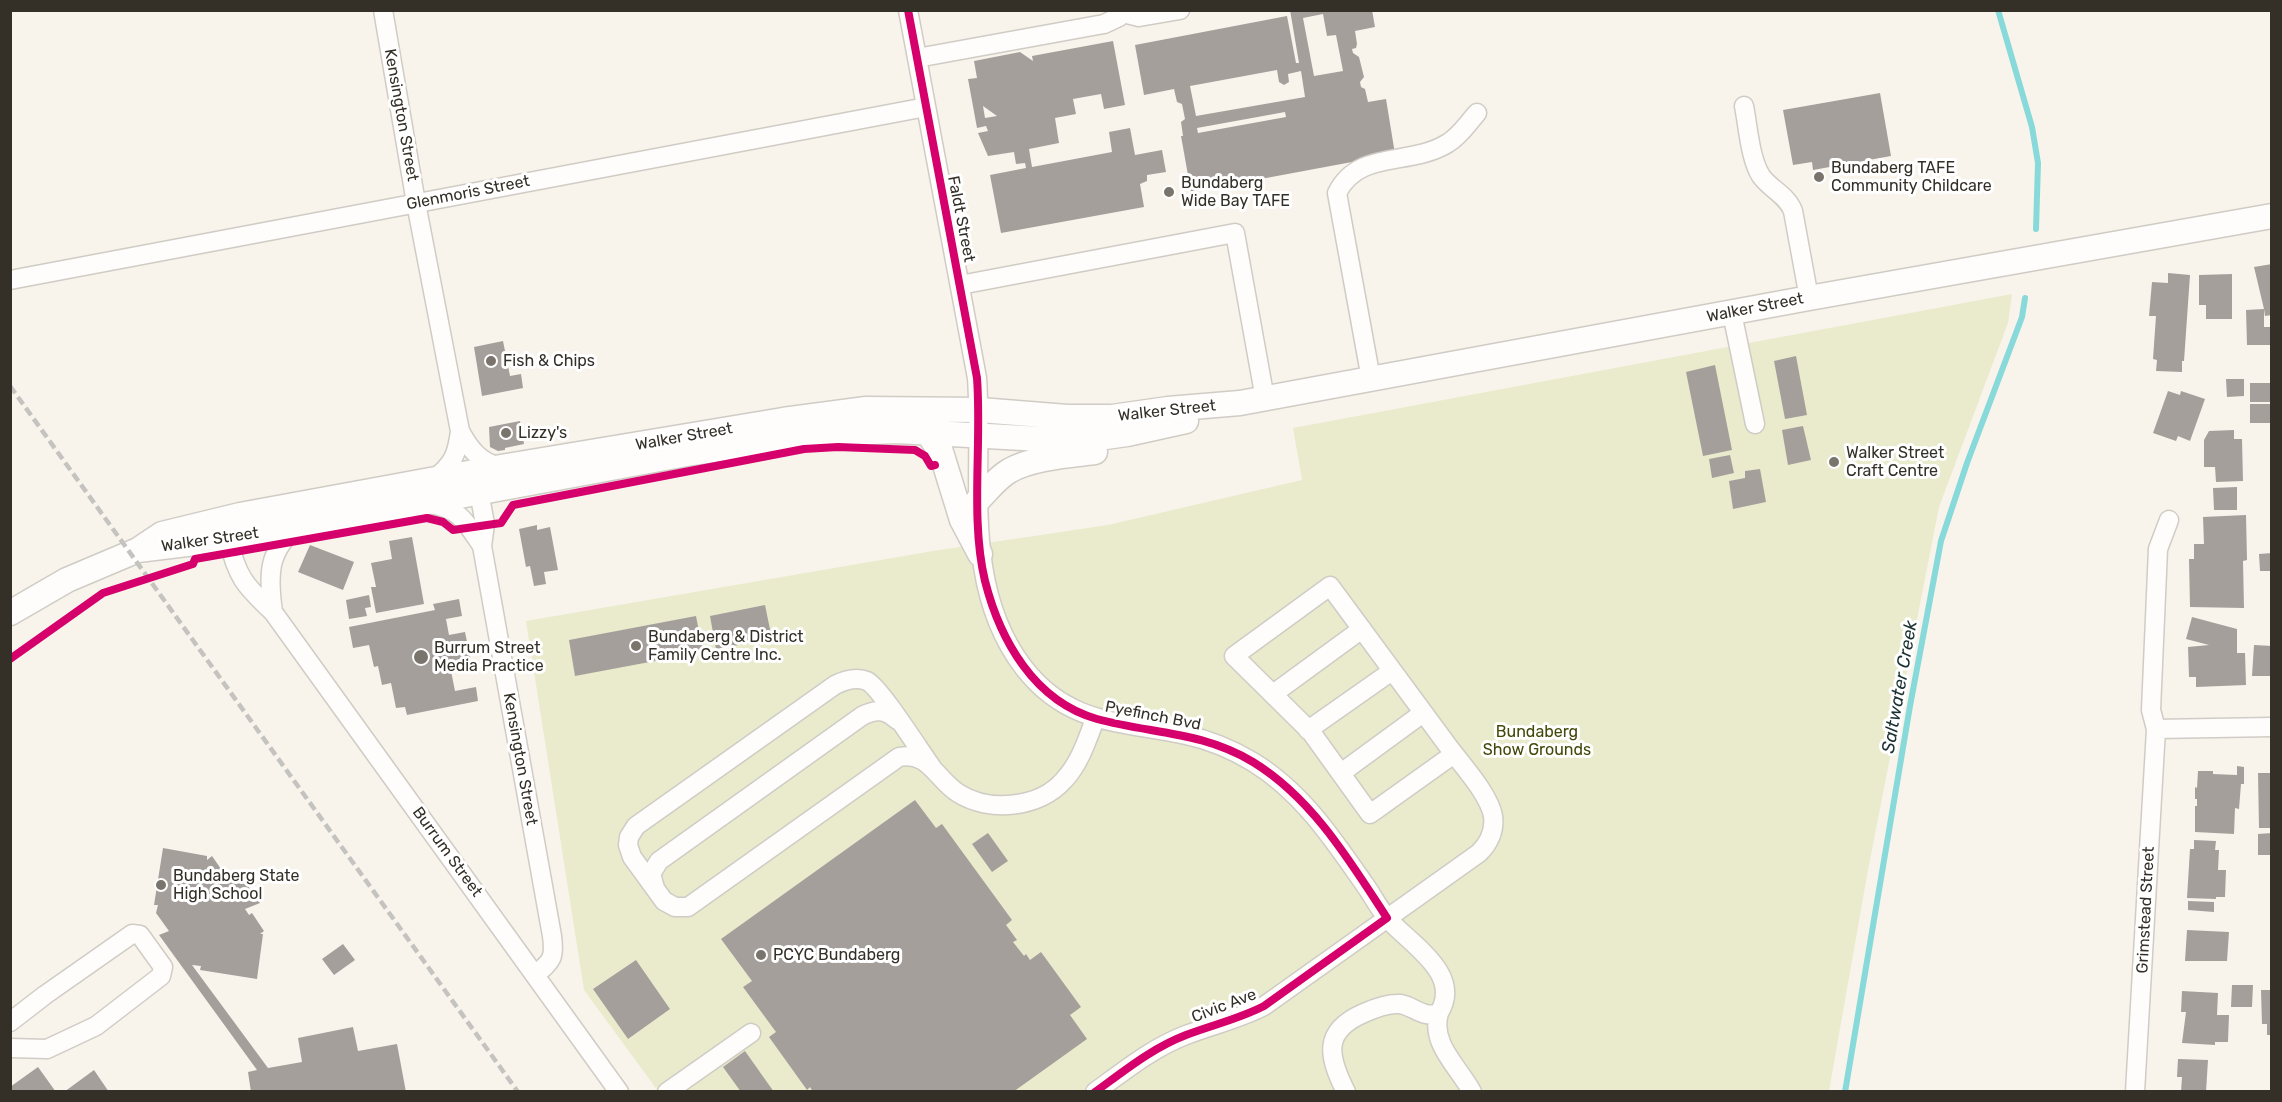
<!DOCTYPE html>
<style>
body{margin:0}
#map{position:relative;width:2282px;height:1102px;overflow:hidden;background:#f8f4eb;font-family:Rubik,sans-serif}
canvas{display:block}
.frame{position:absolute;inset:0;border:12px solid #343028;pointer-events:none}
</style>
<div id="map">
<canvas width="2282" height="1102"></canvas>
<div class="frame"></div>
</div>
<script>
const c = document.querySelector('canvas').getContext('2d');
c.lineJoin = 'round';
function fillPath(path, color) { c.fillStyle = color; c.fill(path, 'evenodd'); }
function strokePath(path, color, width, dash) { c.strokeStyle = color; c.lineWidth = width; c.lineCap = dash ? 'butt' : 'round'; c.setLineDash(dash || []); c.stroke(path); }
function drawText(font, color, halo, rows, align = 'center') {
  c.font = font + ' Rubik,sans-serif'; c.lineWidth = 6; c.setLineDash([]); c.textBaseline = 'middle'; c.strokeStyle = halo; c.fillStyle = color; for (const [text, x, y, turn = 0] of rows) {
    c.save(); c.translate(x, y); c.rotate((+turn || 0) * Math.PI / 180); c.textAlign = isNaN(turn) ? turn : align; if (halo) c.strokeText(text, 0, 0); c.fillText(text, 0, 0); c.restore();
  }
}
fillPath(new Path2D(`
 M2012 294 2008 323 1939 507 1868 870 1829 1091H658L584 990 526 621 933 551 1108 525 1302 480 1293 428Z`), '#e9ebcc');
strokePath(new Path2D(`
 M1998 10 2032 127 2038 163 2036 229
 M1845 1092 1910 706 1941 541 1967 463 2022 317 2025 298`), '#88d9da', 6);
fillPath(new Path2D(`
 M1290 10H1372L1375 27 1355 31 1357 44 1356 48 1352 49 1353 53 1359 57 1364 77 1360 82 1361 87 1365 89 1368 102 1386 99 1395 154 1191 192 1181 136H1183L1181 122 1185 119 1182 104 1177 102 1174 89 1144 95 1135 45 1287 16 1296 63H1299ZM1323 14 1327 36 1336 35 1343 71 1314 76 1303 18ZM1277 70 1279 82 1284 85 1289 82 1288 74 1301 71 1305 97 1196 116 1190 86ZM1285 112 1286 117 1198 133 1197 128Z
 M1113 41 1125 105 1104 109 1101 94 1073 99 1076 114 1055 118 1059 143 1029 149 1032 167 1112 152 1109 132 1130 128 1135 155 1162 150 1166 172 1147 175V181L1140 184 1144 207 1001 233 990 175 1026 168 1025 163 1016 164 1014 152 988 156 978 133 988 131 986 126 977 128 968 79 977 78 974 61 1020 52 1033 61 1032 56ZM983 106 997 116 985 118Z
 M1880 93 1891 156 1813 170 1812 162 1793 165 1783 110Z
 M2272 264V315L2265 316 2264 309V327H2272V345H2247L2246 310 2264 309 2254 267Z
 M2168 273 2190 275 2184 361H2182V372L2156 371 2157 360 2153 359 2156 316H2149L2152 282 2168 283Z
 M2232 274V319H2206V305H2199V275Z
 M503 341 510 376 521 374 523 388 482 396 474 347Z
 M1796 356 1807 415 1785 419 1774 361Z
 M1715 365 1732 450 1703 456 1686 372Z
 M2226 379H2244V396L2227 397Z
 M2250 383H2271V402H2250Z
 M2168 391 2180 395 2181 391 2205 399 2190 441 2178 436 2176 441 2153 433Z
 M2250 404H2272V423H2250Z
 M520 421 524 444 505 448V450L498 451 490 447 489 427Z
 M1803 426 1811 460 1788 465 1782 430Z
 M2234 430V439H2242L2243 481 2216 482 2215 467H2204V440L2209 431Z
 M1730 455 1734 473 1712 478 1709 459Z
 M1760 469 1766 502 1733 509 1729 481 1745 478V471Z
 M2237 487V510H2214L2213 488Z
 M2246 515 2247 560 2243 561 2244 608 2190 607 2189 559H2194V544H2204L2203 517Z
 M537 525V530L550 527 558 570 544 572 546 584 534 586 530 566 526 567 519 529Z
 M412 537 424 604 376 613 371 587H376L371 563 392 559 389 541Z
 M310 545 354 562 343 590 298 572Z
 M2272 553V571H2260L2259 554Z
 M369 595 371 607 365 608 367 616 349 619 346 600Z
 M459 599 462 616 446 619 449 635 465 632 472 666 451 671 455 691 476 687 478 701 407 715 405 707 396 708 391 683 382 685 378 666 374 667 369 645 353 648 349 627 435 610 433 604Z
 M765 605 772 639 716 649 710 616Z
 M696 616 703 652 575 676 569 640Z
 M2192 617 2237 629V653H2245L2246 685 2196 687V677H2189L2188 647 2209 645 2186 639Z
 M2254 645 2272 646 2270 676H2252Z
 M2237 766 2244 767V784H2241L2239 809 2235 808 2234 834 2195 832V806H2197V799H2195V787L2197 788 2198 771H2213V774L2237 775Z
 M2258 773H2272V828H2259Z
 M915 800 936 828 942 824 1012 920 1006 925 1017 940 1013 942 1024 956 1026 954 1030 960 1041 952 1081 1007 1070 1015 1087 1039 1013 1092H813L810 1087 807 1090 769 1037 776 1032 743 987 752 981 721 939Z
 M988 833 1008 861 992 872 972 844Z
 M2272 833V855H2258V834Z
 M2194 840 2216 841 2215 850H2219L2218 870H2226L2225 897H2216V899L2187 898 2190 849H2194Z
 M163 848 207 856V860L212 856 228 879 236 869 260 903 245 909 249 915 252 913 264 931 260 934H263L257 979 200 970 201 966 192 965 268 1068 302 1062 298 1038 353 1027 358 1051 397 1044 406 1092H251L248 1072 257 1070 159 935 169 931 156 913 158 905H154Z
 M2188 901 2214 902V912L2188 910Z
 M2187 930 2229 932 2227 961H2185Z
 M343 944 355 960 334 975 322 959Z
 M636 960 670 1009 628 1039 593 989Z
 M2232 985H2253L2252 1007H2231Z
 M2261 990H2272V1035H2267V1024H2262Z
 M2182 991 2218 993 2217 1015H2229L2228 1042H2215V1045L2182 1043 2186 1012H2181Z
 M745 1051 774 1092H741L723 1067Z
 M2178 1059 2208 1060 2206 1092H2181L2182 1077H2177Z
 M38 1067 56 1092H10V1087Z
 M94 1070 109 1092H64Z`), '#a59f9c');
const minor = new Path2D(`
 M383 10 416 203 460 431C457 455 453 464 434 479
 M908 10 977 378C984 475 960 585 1024 668 1069 726 1123 721 1186 735 1210 740 1233 750 1253 762 1302 792 1333 839 1365 885 1373 896 1379 909 1388 919 1411 945 1463 974 1439 1013
 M1123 13 1139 17 1180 10
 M917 58 1104 24 1119 17 1124 10
 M1744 106C1748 126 1750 159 1761 176 1770 189 1787 195 1793 211L1809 298
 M10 280 926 107
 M960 285 1235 233 1265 399
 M1732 313 1755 424
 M1371 379 1337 193C1359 149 1410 167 1448 143 1460 136 1468 123 1477 113
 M460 431C469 448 480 463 501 467
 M470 486 479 492 485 524 482 546 552 936C555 958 552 961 535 975
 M430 504C461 510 465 521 482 546
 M233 527 228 537C236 576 245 586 273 612L619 1092
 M273 612C268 576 267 551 298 526
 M1273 694 1362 629
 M2156 729 2272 727
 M1308 730 1392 671
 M933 769C922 754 879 686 867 681 857 677 845 680 835 685L636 826 629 837 628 845 632 857 664 901 675 907H688L899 757C929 751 936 779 958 793 989 813 1040 808 1064 780 1080 763 1087 740 1095 719
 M1341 773 1423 713
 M655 888 651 874 659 861 862 716C875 709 886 709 897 720
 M10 1022 45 995 132 934 140 935 163 967 161 976 96 1026 47 1049 10 1048
 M667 1092 751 1033
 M1095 1092C1124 1071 1152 1048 1186 1035 1212 1025 1239 1019 1264 1006L1479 853C1489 843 1495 831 1493 816 1489 794 1462 765 1448 746 1409 693 1370 640 1330 586L1234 656 1311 732 1370 814 1454 754
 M1346 1092C1328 1056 1322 1031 1364 1013 1375 1008 1388 1003 1400 1004 1414 1006 1423 1019 1439 1013 1430 1044 1458 1066 1472 1092
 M2135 1092 2156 729 2151 710 2158 549 2169 520`);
const major = new Path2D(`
 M927 432 941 452 962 520 980 554
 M978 500C988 490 997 478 1009 471 1030 458 1071 455 1095 452
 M138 550 162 534 240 515 501 467 783 420 866 409 980 410 1067 417H1112L1168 409 1240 403 1809 298 2272 216
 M10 613 67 580 138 550 195 543 298 526 692 453 825 434 897 431 1077 441 1127 434 1186 421`);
strokePath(minor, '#d0ccc5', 21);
strokePath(major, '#d0ccc5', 27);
strokePath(minor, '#fefdfc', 18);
strokePath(major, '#fefdfc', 24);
strokePath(new Path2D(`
 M10 386 518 1092`), '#c4c3c0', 4.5, [9, 4.5]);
strokePath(new Path2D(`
 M908 10 977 378C982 443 970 519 985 581 1000 640 1034 701 1097 719 1152 734 1201 731 1253 762 1312 798 1350 861 1387 918L1264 1006C1239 1019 1212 1025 1186 1035 1152 1048 1124 1071 1095 1092
 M10 659 103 593 193 564 195 559 427 518 443 522 453 530 501 523 513 505 804 449 838 447 915 450 925 456 931 466 935 465`), '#d6006c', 8);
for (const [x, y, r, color] of [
 [1819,177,6,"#79756c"],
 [1169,192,6,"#79756c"],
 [491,361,6,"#79756c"],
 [506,433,6,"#79756c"],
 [1834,462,6,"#79756c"],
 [636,646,6,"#79756c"],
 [421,657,8,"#79756c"],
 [161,885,6,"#79756c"],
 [761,955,6,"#79756c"]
]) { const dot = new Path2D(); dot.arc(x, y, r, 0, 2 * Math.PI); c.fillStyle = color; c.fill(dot); strokePath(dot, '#fff', 2); }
drawText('16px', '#343028', '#fff', [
 ["Kensington Street",401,115,80],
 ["Glenmoris Street",468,193,-11],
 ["Faldt Street",961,219,79],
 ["Walker Street",1755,308,-11],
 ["Walker Street",1167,411,-6],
 ["Walker Street",684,437,-10],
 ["Walker Street",210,540,-8],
 ["Pyefinch Bvd",1153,716,11],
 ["Kensington Street",520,759,80],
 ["Burrum Street",447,852,54],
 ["Grimstead Street",2146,910,-87],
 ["Civic Ave",1224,1006,-21]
]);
drawText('16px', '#343028', '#fff', [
 ["Bundaberg TAFE",1831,168],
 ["Community Childcare",1831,186],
 ["Bundaberg",1181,183],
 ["Wide Bay TAFE",1181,201],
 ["Fish & Chips",503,361],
 ["Lizzy's",518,433],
 ["Walker Street",1846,453],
 ["Craft Centre",1846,471],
 ["Bundaberg & District",648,637],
 ["Family Centre Inc.",648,655],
 ["Burrum Street",434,648],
 ["Media Practice",434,666],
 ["Bundaberg State",173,876],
 ["High School",173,894],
 ["PCYC Bundaberg",773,955]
], 'left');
drawText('16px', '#44490a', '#fff', [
 ["Bundaberg",1537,732],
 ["Show Grounds",1537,750]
]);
drawText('italic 18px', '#1b3031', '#fff', [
 ["Saltwater Creek",1900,687,-80]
]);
</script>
